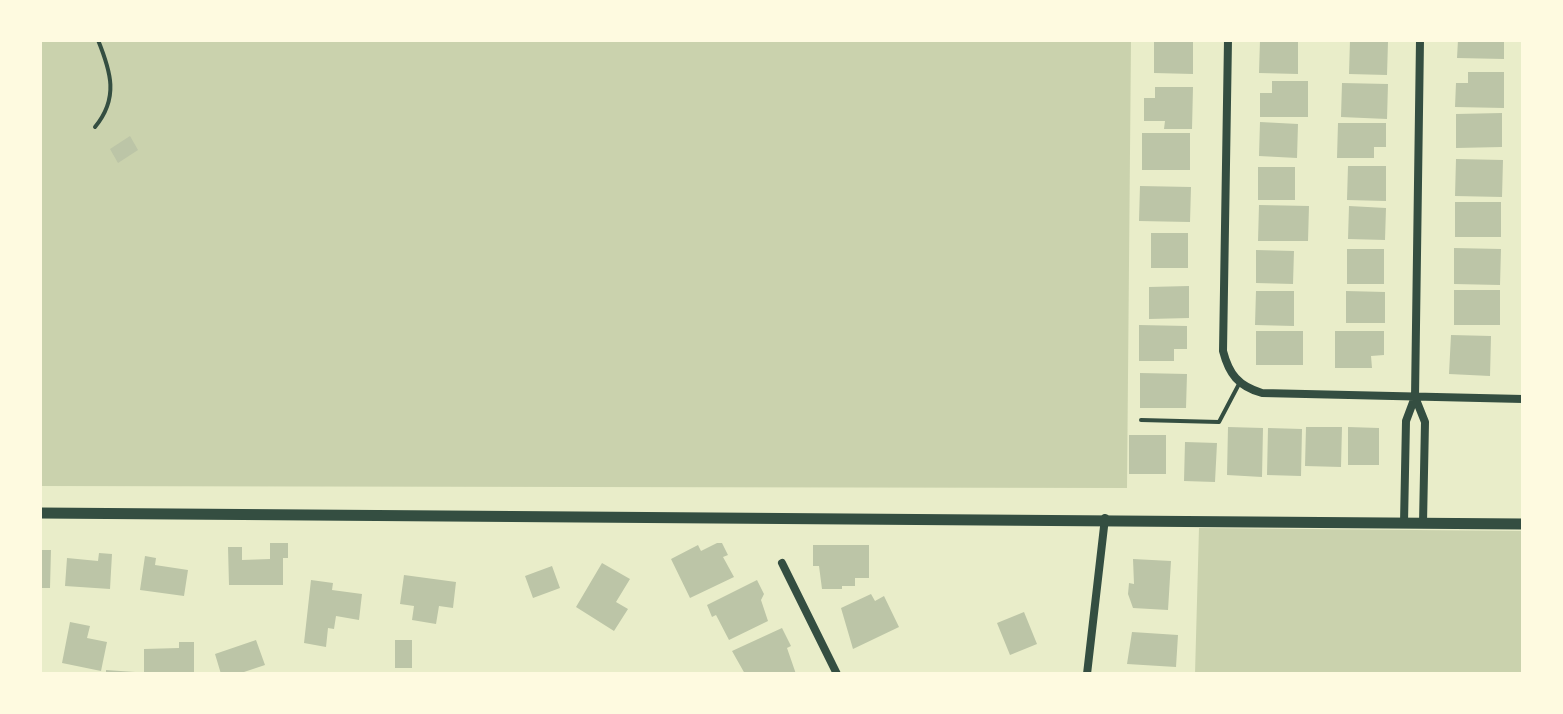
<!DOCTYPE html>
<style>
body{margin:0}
#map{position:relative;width:1563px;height:714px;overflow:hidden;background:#e9edc9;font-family:Quicksand,sans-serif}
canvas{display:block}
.frame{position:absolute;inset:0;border:42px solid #fefae0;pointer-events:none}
</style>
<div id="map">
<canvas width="1563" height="714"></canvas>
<div class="frame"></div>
</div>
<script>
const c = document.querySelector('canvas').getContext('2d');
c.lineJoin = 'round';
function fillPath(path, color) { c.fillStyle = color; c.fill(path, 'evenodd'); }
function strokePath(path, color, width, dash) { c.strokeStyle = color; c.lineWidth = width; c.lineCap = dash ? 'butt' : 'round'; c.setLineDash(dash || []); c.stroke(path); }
fillPath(new Path2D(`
 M40 40H1131L1127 488 40 486Z
 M1199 528 1523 531V674H1195Z`), '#cad2ad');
fillPath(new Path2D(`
 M1154 40H1193V74L1154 73Z
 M1260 40H1298V74L1259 73Z
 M1350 40 1388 42 1387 75 1349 74Z
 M1458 40H1504V59L1457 58Z
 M1468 72H1504V108L1455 107 1456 83H1468Z
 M1272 81H1308V117H1260V93H1272Z
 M1342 83 1388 84 1387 119 1341 117Z
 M1155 87H1193L1192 129H1164L1165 121H1144V98H1155Z
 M1502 113V147L1456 148V114Z
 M1260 122 1298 124 1297 158 1259 156Z
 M1338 123H1386V147H1374V158H1337Z
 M1142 133H1190V170H1142Z
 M130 136 138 150 118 163 110 149Z
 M1456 159 1503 160 1502 197 1455 196Z
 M1348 166H1386V201L1347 200Z
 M1258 167H1295V200H1258Z
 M1140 186 1191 187 1190 222 1139 221Z
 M1455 202H1501V237H1455Z
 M1259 205 1309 206 1308 241H1258Z
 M1349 206 1386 208 1385 240 1348 239Z
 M1151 233H1188V268H1151Z
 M1454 248 1501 249 1500 285 1454 284Z
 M1347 249H1384V284H1347Z
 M1256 250 1294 251 1293 284 1256 283Z
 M1189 286V318L1149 319V287Z
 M1454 290H1500V325H1454Z
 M1256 291H1294V326L1255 325Z
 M1346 291 1385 292V323H1346Z
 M1139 325 1187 326V349H1174V361H1139Z
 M1256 331H1303V365H1256Z
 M1335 331H1384V355L1371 356 1372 368H1335Z
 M1451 335 1491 336 1490 376 1449 374Z
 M1140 373 1187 374 1186 408H1140Z
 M1228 427 1263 428 1262 477 1227 475Z
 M1306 427H1342L1341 467 1305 466Z
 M1348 427 1379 428V465H1348Z
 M1268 428 1302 429 1301 476 1267 475Z
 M1129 435H1166V474H1129Z
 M1185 442 1217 443 1215 482 1184 481Z
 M270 543H288V558H283V585H229L228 547H242V560L270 559Z
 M717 543H722L728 555 723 557 734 577 690 598 671 559 698 545 701 551Z
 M813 545H869V578H855V586H842V589H822L819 566H813Z
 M40 550H51L50 588H40Z
 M99 553 112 554 110 589 65 586 67 558 98 561Z
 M145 556 156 558 155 565 188 570 184 596 140 590Z
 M1133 559 1171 561 1168 610 1133 608 1128 594 1129 583 1134 584Z
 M602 563 630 579 616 602 628 609 614 631 576 607Z
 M552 566 560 588 533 598 525 576Z
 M404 575 456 582 453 608 439 606 436 624 412 620 414 606 400 604Z
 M311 580 333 583 332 590 362 594 359 620 336 616 334 629 328 628 326 647 304 643Z
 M757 580 764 594 761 600 768 621 729 640 716 615 712 617 707 605Z
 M871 594 875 601 884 596 899 627 853 649 841 608Z
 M1024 612 1037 644 1010 655 997 623Z
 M70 622 90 626 87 638 107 642 101 671 62 663Z
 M782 628 791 646 787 648 796 674H745L732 651Z
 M1132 632 1178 635 1176 667 1127 664Z
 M256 640 265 665 238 674H221L215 654Z
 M395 640H412V668H395Z
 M179 642H194V674H144V649L179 648Z
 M106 670 135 672V674H106Z`), '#bcc5a7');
strokePath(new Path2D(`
 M95 127C119 98 111 72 98 40
 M1141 420 1219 422 1239 384`), '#344e41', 4);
strokePath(new Path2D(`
 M1228 40 1223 351C1229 374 1238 386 1262 393L1523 399
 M1415 397 1420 40
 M1404 523 1406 421 1415 397 1425 422 1423 523
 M782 563 837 674
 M1087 674 1105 518`), '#344e41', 8);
strokePath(new Path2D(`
 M40 513 1523 524`), '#344e41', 11);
</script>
